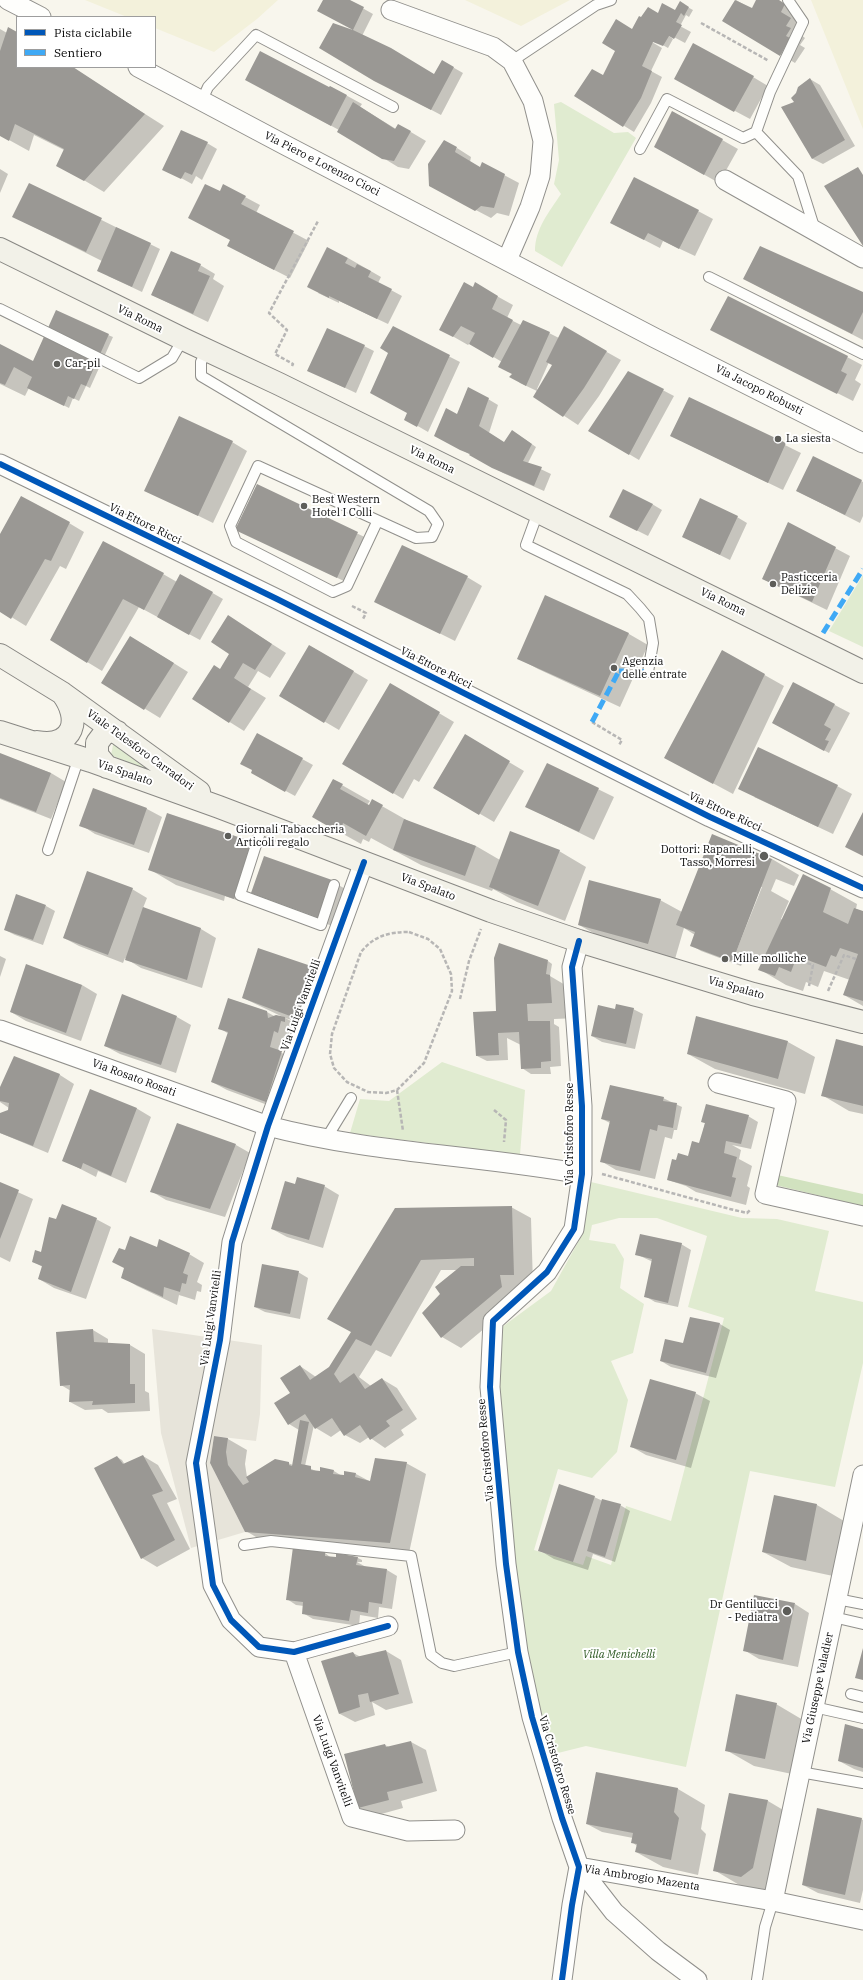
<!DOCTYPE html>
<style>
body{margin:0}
#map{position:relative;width:863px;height:1980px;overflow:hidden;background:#f8f6ed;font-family:"IBM Plex Serif",serif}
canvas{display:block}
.legend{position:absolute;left:16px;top:16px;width:140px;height:52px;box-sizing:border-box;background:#fff;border:1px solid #9d9d9d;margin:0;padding:5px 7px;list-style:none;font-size:12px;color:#0a0a0a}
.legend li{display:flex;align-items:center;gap:8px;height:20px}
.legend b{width:20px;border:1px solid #9d9d9d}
</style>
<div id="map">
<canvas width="863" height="1980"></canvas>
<ul class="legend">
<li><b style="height:5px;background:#0057b8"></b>Pista ciclabile</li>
<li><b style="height:5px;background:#3fa9f5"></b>Sentiero</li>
</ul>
</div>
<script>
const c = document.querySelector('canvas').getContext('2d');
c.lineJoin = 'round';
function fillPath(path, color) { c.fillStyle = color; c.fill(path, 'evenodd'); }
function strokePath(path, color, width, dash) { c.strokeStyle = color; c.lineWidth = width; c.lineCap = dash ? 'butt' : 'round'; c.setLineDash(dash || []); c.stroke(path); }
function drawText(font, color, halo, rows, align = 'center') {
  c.font = font + ' "IBM Plex Serif",serif'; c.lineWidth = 4; c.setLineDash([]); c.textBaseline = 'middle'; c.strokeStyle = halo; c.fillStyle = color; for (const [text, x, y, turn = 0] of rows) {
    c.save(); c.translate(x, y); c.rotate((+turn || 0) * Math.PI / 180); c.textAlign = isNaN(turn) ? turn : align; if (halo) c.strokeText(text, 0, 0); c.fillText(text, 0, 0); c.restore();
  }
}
fillPath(new Path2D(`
 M85 0H278L257 19 214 52 155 28V17H127Z
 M465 0H570L521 26Z
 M811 0H863V129Z`), '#f3f1db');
fillPath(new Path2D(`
 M561 102 614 133 628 132 636 138 562 267 535 251C535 229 549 212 561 194L554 184 559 160 554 104Z
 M863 575V647L829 631Z
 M114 740 160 776 111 755Z
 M442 1062 525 1090 520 1155 350 1133 360 1099 389 1101Z
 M591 1182 742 1218 777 1219 829 1231 815 1291 863 1302V1363L835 1487 750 1471 686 1767 586 1746 554 1754 535 1706 513 1565 499 1390 502 1327 551 1291 582 1235ZM619 1218H657L707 1236 688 1307 724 1318 671 1521 626 1506 611 1565 586 1556 583 1565 534 1550 558 1469 592 1478 617 1452 628 1400 611 1361 633 1353 644 1304 620 1288 624 1259 615 1244 589 1240 592 1225Z`), '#e0ebd0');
fillPath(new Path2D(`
 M773 1174 863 1194V1206L771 1184Z`), '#d1e2bf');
fillPath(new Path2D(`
 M152 1329 262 1345 260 1414 256 1441 214 1436 210 1463 245 1532 191 1548 161 1433Z`), '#e7e4da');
fillPath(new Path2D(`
 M324 0H348L373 14 362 36 434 76 442 61 463 73 441 115 371 78 352 29Z
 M736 0 752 9 758 0H778L800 13 795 21 805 28 801 35 805 38 800 45 805 48 795 63 724 21Z
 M680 3 693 10 689 17 686 15 680 26 691 32 685 43 670 35 669 36 673 39 668 48 634 29 633 31 662 48 651 71 662 77 651 103 634 132 576 96 593 71 603 77 615 52 633 63 634 61 603 43 616 21 633 30 640 17 642 18 648 9 664 17 665 16 659 12 663 4 675 11Z
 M0 29 7 33H17V67H71L164 126 104 192 58 165 64 150 34 135 29 151 0 135Z
 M753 77 768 86 750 119 690 87Z
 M810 79 820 85 855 146 823 164 813 159 783 108 795 102Z
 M331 87 362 104 360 107 396 129 399 125 426 141 409 169 398 167 339 131V130L261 88 329 89Z
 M673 112 738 149 719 183 655 147Z
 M207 143 217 149 202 180 196 176 192 184 172 173Z
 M457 148 471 157 470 162 480 168 504 175 519 183 509 216 497 213 491 218 430 186Z
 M0 169 8 174 0 193Z
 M29 184 160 249 142 292 108 276 102 261 14 217Z
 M220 192 245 197 260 205 256 213 309 241 290 278 243 254Z
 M698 211 713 219 695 256 663 241 660 248 611 223Z
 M348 258 381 277 378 283 402 296 388 324 339 301V303L318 293Z
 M200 265 215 274 213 279 224 286 208 322 152 295Z
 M745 279 863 293V340L759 287Z
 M475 284 513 305 507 318 521 325 549 333 559 338 564 328 621 360 599 396 578 425 534 396 537 391 520 383 502 362 470 343 468 345 440 329 473 288ZM549 362 553 365 538 390 537 389Z
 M393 328 460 362 428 432 416 425 408 413 389 352Z
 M712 330 847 357 862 365 855 380 861 384 853 401Z
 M108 335 113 337 90 388 86 386 79 401 73 398 69 408 29 388 25 396 0 384V345L34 363Z
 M364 346 374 351 356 393 309 371Z
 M628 372 674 396 639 460 590 431Z
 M690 398 801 453 783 490 671 436Z
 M488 399 498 405 489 433 505 443 517 434 536 447 528 463 551 474 544 491 503 473 435 435 457 415Z
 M232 442 247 451 213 523 146 490Z
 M814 457 863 482V516L860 523 797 491Z
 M257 486 373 541 352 585 237 529Z
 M652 504 662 510 648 536 620 522Z
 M737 517 747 523 730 560 683 537Z
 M69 523 84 532 66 569 60 566 26 626 0 610V537Z
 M788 523 850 556 827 610 763 579Z
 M163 574 177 582 181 575 223 599 200 640 139 607 102 671 51 640Z
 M467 577 482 586 455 641 375 601Z
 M546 597 629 634 648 645 620 707 538 669 518 658Z
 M228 616 286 653 270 678 258 671 248 687 266 698 244 731 193 699 220 670 231 654Z
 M146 646 188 672 160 718 103 683Z
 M310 646 368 680 339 730 281 696Z
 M722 651 784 686 733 794 666 758Z
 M793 683 850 713 829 753 773 723Z
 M390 684 454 722 419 782 414 779 403 799 344 763Z
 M257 734 313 765 295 796 262 778Z
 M465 736 524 771 494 822 434 787Z
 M0 754 51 773 66 782 51 819 0 799Z
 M547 764 614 797 594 840 527 807Z
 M333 780 370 801 367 805 370 806 373 801 410 822 476 846 500 860 559 851 586 867 565 921 517 902 493 889 492 891 421 865 371 838 369 842 363 839 361 844 313 817Z
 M837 786 852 794 833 834 754 797Z
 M94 789 147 809 162 817 149 853 95 834 81 825Z
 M257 846 239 901 225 896 224 901 176 885 149 869Z
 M772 859 799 875 794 886 776 879 771 891 789 901 781 919 783 920 830 889 857 904 856 909 863 912V1006L844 995 850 980 824 971 818 987 806 982 803 991 786 985 759 969 762 963 745 956 741 966 701 951 691 945 695 935 684 928 675 959 606 940 579 925 660 900 682 912ZM759 887H762L735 954Z
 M331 881 351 892 338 928 271 904 252 893Z
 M132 889 147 898 143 908 201 929 216 938 202 988 141 968 125 958 123 963 79 946 64 938Z
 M46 906 55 911 43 945 15 935 5 930Z
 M0 956 6 959 0 977Z
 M548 961 552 964 550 976 577 992 579 1018 554 1019V1024L559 1027 561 1066 550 1067 551 1074H531L522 1068 521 1045 507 1038 508 1060 487 1061 477 1056 496 1012Z
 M27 966 82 985 97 994 81 1041 26 1021 11 1012Z
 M314 967 329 976 312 1026 285 1018 295 1023V1027L291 1026 288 1038 284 1036 280 1052 296 1061 281 1110 227 1090 212 1082 229 1034 219 1028 267 1012 274 1016 283 1017 243 998Z
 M633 1009 643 1014 635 1049 602 1042 592 1036 615 1010Z
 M177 1017 191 1025 176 1073 120 1054 105 1046Z
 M788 1042 815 1057 805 1094 715 1069 688 1054Z
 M863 1047V1114L849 1111 822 1095Z
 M15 1057 60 1075 74 1084 48 1153 0 1133V1114L9 1111V1108L0 1102V1089Z
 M663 1098 682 1107 677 1130H674L672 1139 665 1137 655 1179 616 1170 601 1161 610 1123 602 1119Z
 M136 1108 151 1117 126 1183 98 1171 96 1177 63 1160Z
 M748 1116 758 1122 751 1149 732 1145 741 1150 739 1159 752 1166 747 1186 750 1188 746 1205 696 1192 686 1186 668 1180 677 1161 689 1157 700 1144 705 1123 702 1122Z
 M236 1145 250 1153 225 1217 166 1200 151 1191Z
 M0 1184 33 1199 10 1262 0 1257Z
 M295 1185 324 1186 339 1195 323 1248 287 1237 272 1229Z
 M511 1207 531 1218 533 1285 521 1298 461 1348 442 1337 441 1294 459 1270H441L391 1357 376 1350 359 1377 371 1386 382 1379 397 1388 417 1419 401 1430 404 1435 385 1448 369 1437 360 1443 345 1435 341 1430 331 1437 316 1428 314 1425 305 1466 318 1472H320L321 1469 334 1471 342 1476H345V1472L356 1474 371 1482 406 1463 426 1474 409 1553 266 1543 246 1531 215 1437 228 1439 247 1450 245 1464 247 1477 288 1463 293 1465 299 1430 289 1424 291 1393 300 1366 316 1377 330 1368 352 1332 395 1209Z
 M96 1219 111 1227 86 1299 54 1288 39 1279 43 1267 33 1262 41 1253 57 1220Z
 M681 1244 691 1250 678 1307 655 1302 645 1296 653 1262 636 1254Z
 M126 1251 189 1254 204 1263 197 1282 202 1285 201 1292 197 1291 195 1300 179 1295 177 1305 137 1286 122 1277 125 1268Z
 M298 1272 308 1278 300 1319 265 1312 255 1307Z
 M690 1318 720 1324 730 1330 716 1378 671 1367 661 1361 684 1344Z
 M93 1330 108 1339V1344L130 1345 145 1354V1391L149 1393 150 1411 108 1413 102 1409 85 1410 70 1402 71 1391 61 1385 57 1333Z
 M695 1393 710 1401 691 1468 646 1455 632 1447Z
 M143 1456 158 1465 177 1499 167 1503 190 1549 157 1567 142 1558 117 1457 122 1460 125 1465Z
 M775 1496 817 1505 844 1521 833 1576 791 1567 763 1552Z
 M594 1497 603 1501 620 1505 630 1511 615 1562 593 1554 588 1570 554 1559 539 1550Z
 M294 1548 325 1553 330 1557 358 1558 362 1560V1562H357L366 1567 387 1570 397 1576 392 1609 379 1607 378 1618 360 1615 359 1626 313 1619 303 1613 304 1606 296 1605 287 1599Z
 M795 1604 809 1613 798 1667 759 1659 744 1650Z
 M386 1651 401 1660 413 1703 386 1710 372 1702 375 1715 355 1722 340 1714 353 1653 361 1657Z
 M776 1704 803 1720 792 1774 754 1766 726 1750Z
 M863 1730V1772L854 1769 839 1761Z
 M411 1742 426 1750 437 1791 401 1801 403 1808 374 1816 359 1808 385 1745 389 1747Z
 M665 1786 678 1789 705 1805 701 1829 706 1834 698 1875 663 1867 636 1852 637 1846 632 1842 633 1838 602 1832 587 1824Z
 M730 1794 768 1801 795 1817 768 1892 741 1886 714 1870Z
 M861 1819 863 1820V1890L860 1903 818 1893 803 1885Z`), '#0003');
fillPath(new Path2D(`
 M323 0H350L364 7 353 30 317 11Z
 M735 0 752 8 756 0H779L785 4 781 12 791 18 786 26 791 28 786 36 790 38 780 56 722 21Z
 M680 1 689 7 684 16 681 13 676 22 682 25 674 39 669 36 663 46 653 42 642 66 652 71 641 98 623 127 574 96 592 69 603 75 615 51 602 43 616 19 632 29 639 16 641 17 648 7 658 13 662 3 675 10Z
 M333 23 353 30 391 48 434 74 442 60 454 67 431 110 374 81 319 48Z
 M8 27 17 32V67H73L145 114 84 181 56 166 64 149 15 124 9 141 0 136V51Z
 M693 43 754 76 734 112 674 79Z
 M260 51 329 87 330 86 347 95 331 126 245 80Z
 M810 78 845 140 812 159 781 107 794 102 791 98 796 93 798 87Z
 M353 102 395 129 398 124 411 131 394 161 382 159 337 132Z
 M672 111 723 139 704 175 654 147Z
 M181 130 208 142 192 175 185 172 181 179 162 170Z
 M444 140 457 147 455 152 480 167 482 162 505 174 494 208 481 206 475 211 429 186 428 164Z
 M858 167 863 175V246L824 186Z
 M634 177 699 210 679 249 648 233 644 240 610 223Z
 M29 183 102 218 86 252 12 217Z
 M205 184 220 191 223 184 246 196 241 204 294 231 274 270 227 246 230 240 188 218Z
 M116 227 151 243 132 287 97 271Z
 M760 246 863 292V312L852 334 743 279Z
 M327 247 348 258 345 263 355 268 357 264 371 271 368 277 392 289 377 319 329 296V298L307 287Z
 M171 251 201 264 198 271 210 276 193 314 151 295Z
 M464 282 473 287 475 282 498 296 492 309 513 320 493 358 469 344 475 333 461 326 453 337 439 330Z
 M728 296 848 356 841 371 847 374 837 394 710 330Z
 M56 310 109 334 86 386 81 384 74 399 68 396 64 406 27 388 32 377 14 367 5 385 0 383V344L33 361Z
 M523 320 550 332 526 386 509 377 512 374 498 367Z
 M393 326 450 355 417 427 404 420 407 413 370 393 388 353 380 348Z
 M564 326 607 351 584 388 563 417 533 397 552 365 546 362Z
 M327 328 365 345 345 388 307 371Z
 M628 371 664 389 629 455 588 431Z
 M468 387 489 398 479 426 504 442 512 430 532 444 523 461 542 467 534 486 492 468 469 455 470 454 460 450 434 436 446 408 457 414Z
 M689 397 786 443 768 483 670 436Z
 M179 416 233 441 198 516 144 491Z
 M813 456 862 480 845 515 796 491Z
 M257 484 358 532 337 578 235 530Z
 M623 489 653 504 637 531 609 517Z
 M21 496 70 522 51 561 45 559 11 619 0 612V534Z
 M700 498 738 516 720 555 682 537Z
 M788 522 836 547 812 602 762 579Z
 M103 541 164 573 144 610 123 599 87 663 50 640Z
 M402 545 468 576 440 634 374 602Z
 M180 574 213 592 189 635 157 617Z
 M545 595 629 633 600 696 517 659Z
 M228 615 272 644 255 670 243 663 234 678 251 689 229 723 192 699 214 665 220 669 229 654 211 642Z
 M130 636 174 663 144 710 101 683Z
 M309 645 354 671 324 723 279 696Z
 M722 650 765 674 713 784 664 758Z
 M793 682 835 704 824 725 831 729 825 740 829 741 824 751 772 723Z
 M390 683 440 712 393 794 342 764Z
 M257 733 303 758 285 792 251 773 252 770 240 764Z
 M465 734 510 761 479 815 433 788Z
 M758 747 838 785 818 827 738 789Z
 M0 753 51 773 36 812 0 798Z
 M547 763 599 788 579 832 525 807Z
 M333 779 343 784 340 789 369 805 372 799 383 805 366 836 343 823 342 827 336 824 333 829 312 817Z
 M93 788 147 808 134 845 79 826Z
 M863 812V856L845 847Z
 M167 813 253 842 234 899 148 870Z
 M404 819 476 846 465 876 393 850Z
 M510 831 560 850 538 906 489 887Z
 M712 834 772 859 733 960 730 961 690 946 695 932 676 925Z
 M264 856 332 880 319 918 251 893Z
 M87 871 133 888 108 955 63 938Z
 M803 874 831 888 823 912 848 924 854 908 863 911V1001L843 995 858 954 840 948 836 957 831 955 826 967 797 956 791 972 779 967 775 976 758 970Z
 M589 880 661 899 648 944 578 925Z
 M16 894 46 905 33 940 4 930Z
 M143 907 201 928 187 980 125 960Z
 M499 943 548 960 546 974 550 975 552 1003 527 1004 528 1021H550L551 1061 541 1062V1068L521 1069 519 1032 498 1033 499 1055 476 1056 473 1012 496 1011 494 958Z
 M258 948 314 967 298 1019 242 998Z
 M26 964 82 985 66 1033 10 1012Z
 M122 994 177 1016 161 1065 104 1046Z
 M228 998 267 1011 268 1018 276 1015 285 1017V1022L281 1021 278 1033 274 1031 270 1047 282 1051 266 1102 211 1082 228 1032 218 1029Z
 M616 1004 634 1008 626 1044 591 1036 598 1005 615 1009Z
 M696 1016 788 1041 778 1079 687 1054Z
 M836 1039 863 1046V1106L821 1096Z
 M14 1056 60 1074 33 1146 0 1133V1113L8 1110 9 1103 0 1101V1087Z
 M610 1085 664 1097 663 1101 677 1103 673 1128 658 1125 657 1131 650 1129 640 1171 600 1162 610 1121 601 1119Z
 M90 1089 137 1108 111 1176 83 1163 81 1169 62 1161Z
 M706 1104 749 1115 741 1144 726 1141 724 1153 737 1157 732 1177 736 1178 731 1197 667 1180 672 1159 676 1160 678 1153 688 1156 692 1141 699 1143 705 1123 701 1122Z
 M177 1123 236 1144 210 1209 150 1192Z
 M297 1177 325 1185 309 1240 271 1229 285 1181 295 1184Z
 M0 1182 19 1190 0 1239Z
 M62 1204 97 1218 71 1292 38 1279 42 1266 32 1262 35 1250 41 1252 49 1217 56 1219Z
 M512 1206 514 1275H500L502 1287 441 1338 422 1313 440 1294 435 1287 461 1266H474V1258L421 1260 371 1346 356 1339 334 1374 340 1383 354 1373 365 1389 382 1378 403 1410 386 1421 390 1426 370 1440 360 1425 344 1436 332 1418 315 1429 305 1414 288 1425 274 1403 290 1393 280 1378 300 1365 310 1380 329 1367 351 1332 327 1319 395 1208Z
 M640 1234 682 1243 668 1303 644 1297 652 1259 635 1255Z
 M130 1236 157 1247 159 1239 190 1253 183 1273 188 1275 186 1284 182 1283 180 1292 164 1287 163 1297 121 1278 124 1268 112 1262 119 1248 125 1250Z
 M262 1264 299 1271 290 1314 254 1307Z
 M690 1317 720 1323 706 1373 660 1361 665 1339 683 1343Z
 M93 1329 94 1342 130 1344V1384H135V1403L92 1405 93 1401 69 1402 70 1385 60 1386 56 1332Z
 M650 1379 696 1392 676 1460 630 1447Z
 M300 1420 309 1422 301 1464 311 1466V1470L320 1471V1467L334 1470 333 1474 344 1475V1471L356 1473 355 1477 370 1481 375 1458 407 1462 390 1543 245 1532 210 1463 214 1436 228 1438 226 1452 228 1465 243 1485 249 1482 246 1477 275 1459 289 1462V1465L292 1466Z
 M143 1455 163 1491 152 1495 175 1540 141 1559 94 1468 117 1456 123 1464Z
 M559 1484 595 1496 573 1562 538 1551Z
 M774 1495 817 1504 806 1561 762 1552Z
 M602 1499 621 1504 605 1557 587 1551Z
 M293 1547 325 1552V1556L336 1557V1553L358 1557 356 1565 387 1569 382 1604 369 1602 368 1613 351 1610 349 1621 302 1614 303 1602 286 1600Z
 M754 1595 795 1603 783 1660 743 1651Z
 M863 1648V1680L855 1678Z
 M386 1650 399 1694 370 1702 368 1693 358 1695 360 1707 339 1714 321 1661 353 1652 356 1657Z
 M736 1694 777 1703 765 1759 725 1751Z
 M845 1724 863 1729V1768L838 1761Z
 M411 1741 423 1783 387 1792 389 1800 358 1808 344 1754 385 1744 386 1747Z
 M596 1772 678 1788 674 1812 679 1818 671 1860 635 1852 637 1844 631 1843 633 1833 586 1824Z
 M729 1793 768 1800 753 1868 741 1877 713 1871Z
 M817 1808 862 1818 845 1895 802 1885Z`), '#9a9894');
const service = new Path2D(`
 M788 0 803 22 770 92 756 132 798 176 815 230
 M512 61 596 5 611 0
 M202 100 208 87 256 35 393 107
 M640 149 667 99 743 138 756 132
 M709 277 863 354
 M0 309 139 378 172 358 183 339
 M207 350 201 362V376L429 511 438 524 432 537 416 538 258 466 230 526 236 542 333 592 347 586 377 522
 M538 512 526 545 627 594 640 608 649 619 653 643 648 672
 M263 823 240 895 321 925 334 885
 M48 850 79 757
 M328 1140 329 1134 351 1098
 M244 1545 271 1541 411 1556 431 1655 442 1663 454 1666 518 1652
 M837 1599 863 1604
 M833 1617 863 1624
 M851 1694 863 1697
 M814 1707 863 1718
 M800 1772 863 1783
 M757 1980 765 1927 773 1901`);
const minor = new Path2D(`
 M8 0 41 17
 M391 10 493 47 512 61 533 101 543 141 540 176 530 207 507 260
 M138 67 285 145 655 338 863 443
 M725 180 863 258
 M0 464 277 599 710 817 863 888
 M364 862 268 1126 232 1242 220 1340 196 1463 213 1585 231 1620 259 1647 294 1652 388 1626
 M0 1030 268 1126C370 1153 478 1155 582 1174
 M718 1083 786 1101 765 1194 863 1216
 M294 1652 352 1817 408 1831 455 1830
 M579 1867 773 1901 863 1920
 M579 1867 614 1912 658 1951 697 1980
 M773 1901 863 1475
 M562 1980 572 1905 579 1867 562 1818 532 1717 518 1652 506 1564 490 1387 493 1321 547 1272 574 1229 582 1174V1106L572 967 579 941`);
const secondary = new Path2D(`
 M0 249 183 339 279 384 863 672
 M0 655 62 693 199 792
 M0 732 91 761 219 807 491 911 579 941 753 994 863 1022
 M37 742C74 748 82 719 62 693
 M107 767 97 755V743L103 735 111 730 117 732`);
strokePath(service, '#91908c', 12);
strokePath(minor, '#91908c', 21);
strokePath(secondary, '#888783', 24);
strokePath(new Path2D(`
 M701 23 769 61
 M292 366 293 364 275 354 287 330 269 313 318 221
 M352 606 366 613 363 619
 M592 722 622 740 619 745
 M409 932 428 939 440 949 451 974 452 991 424 1063 397 1090 386 1093 368 1092 347 1082 334 1068 330 1054 332 1034 361 952C374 936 388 932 409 932Z
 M796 959 813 965 809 986
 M828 991 844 955 856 959
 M460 999 469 961 481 929
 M397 1090 403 1131
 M494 1110 506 1120 504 1142
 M602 1174 730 1209 747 1213 751 1209`), '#b7b6b5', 2.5, [4, 2]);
strokePath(service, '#fefefc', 10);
strokePath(minor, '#fefefc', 19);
strokePath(secondary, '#f2f1e8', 22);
strokePath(new Path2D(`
 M823 633 863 569
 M619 671 648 672
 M592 722 619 671 614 668`), '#3fa9f5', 5, [10, 5]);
strokePath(new Path2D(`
 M0 464 277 599 710 817 863 888
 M364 862 268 1126 232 1242 220 1340 196 1463 213 1585 231 1620 259 1647 294 1652 388 1626
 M562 1980 572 1905 579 1867 562 1818 532 1717 518 1652 506 1564 490 1387 493 1321 547 1272 574 1229 582 1174V1106L572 967 579 941`), '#0057b8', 6);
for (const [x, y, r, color] of [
 [57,364,4,"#5d5d59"],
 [778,439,4,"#5d5d59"],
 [304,506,4,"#5d5d59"],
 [773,584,4,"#5d5d59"],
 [614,668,4,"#5d5d59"],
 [228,836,4,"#5d5d59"],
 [764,856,5,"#5d5d59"],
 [725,959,4,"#5d5d59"],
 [787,1611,5,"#5d5d59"]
]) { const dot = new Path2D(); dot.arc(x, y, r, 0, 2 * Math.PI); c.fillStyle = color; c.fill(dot); strokePath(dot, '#fff', 1.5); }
drawText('11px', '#0a0a0a', '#fff', [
 ["Via Piero e Lorenzo Cioci",322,164,27],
 ["Via Roma",140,319,26],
 ["Via Jacopo Robusti",759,390,27],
 ["Via Roma",432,460,26],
 ["Via Ettore Ricci",145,524,26],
 ["Via Roma",723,602,26],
 ["Via Ettore Ricci",436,668,27],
 ["Viale Telesforo Carradori",140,750,36],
 ["Via Spalato",125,773,19],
 ["Via Ettore Ricci",725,812,25],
 ["Via Spalato",428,887,21],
 ["Via Spalato",736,988,16],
 ["Via Luigi Vanvitelli",301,1005,-70],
 ["Via Rosato Rosati",134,1078,20],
 ["Via Cristoforo Resse",570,1134,-90],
 ["Via Luigi Vanvitelli",211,1318,-82],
 ["Via Cristoforo Resse",486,1450,-95],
 ["Via Giuseppe Valadier",818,1688,-78],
 ["Via Luigi Vanvitelli",332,1761,70],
 ["Via Cristoforo Resse",557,1765,73],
 ["Via Ambrogio Mazenta",642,1878,9]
]);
drawText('11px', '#0a0a0a', '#fff', [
 ["Car-pil",65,364],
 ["La siesta",786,439],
 ["Best Western",312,500],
 ["Hotel I Colli",312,513],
 ["Pasticceria",781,578],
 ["Delizie",781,591],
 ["Agenzia",622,662],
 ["delle entrate",622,675],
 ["Giornali Tabaccheria",236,830],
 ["Articoli regalo",236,843],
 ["Dottori: Rapanelli,",755,850,"right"],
 ["Tasso, Morresi",755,863,"right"],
 ["Mille molliche",733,959],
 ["Dr Gentilucci",778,1605,"right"],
 ["- Pediatra",778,1618,"right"]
], 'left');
drawText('italic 11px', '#2d5923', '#fff', [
 ["Villa Menichelli",619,1655]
]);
</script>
